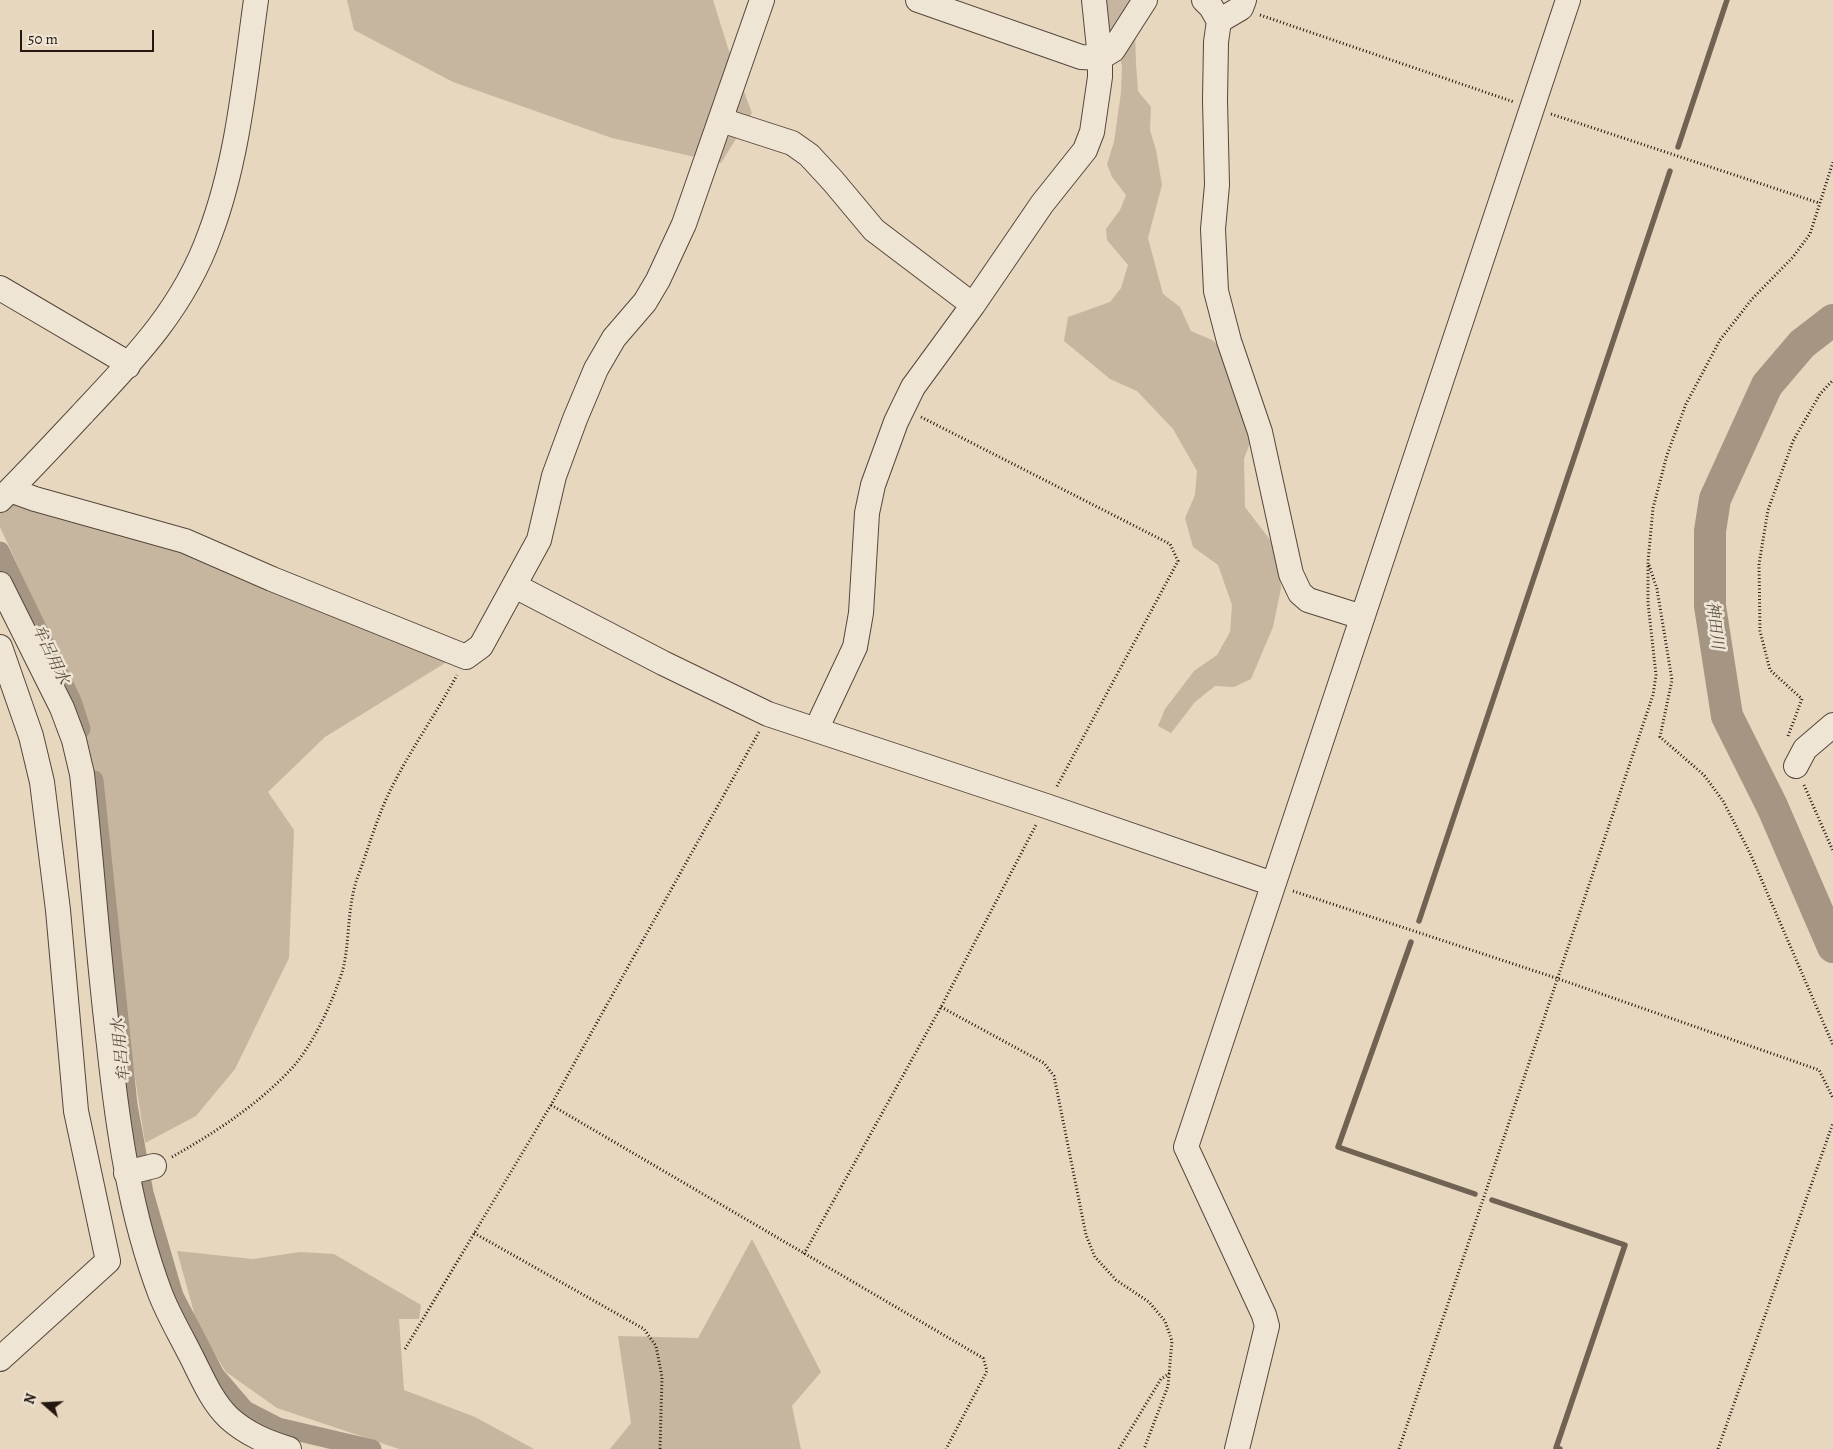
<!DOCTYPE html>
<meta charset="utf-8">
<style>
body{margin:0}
#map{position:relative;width:1833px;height:1449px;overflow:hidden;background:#e7d7be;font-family:Alegreya,serif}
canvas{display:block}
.north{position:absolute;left:20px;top:1379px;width:50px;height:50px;-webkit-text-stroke:4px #efe5d5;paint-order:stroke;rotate:289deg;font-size:14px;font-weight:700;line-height:20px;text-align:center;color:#23170f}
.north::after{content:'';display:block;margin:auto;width:18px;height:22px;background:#23170f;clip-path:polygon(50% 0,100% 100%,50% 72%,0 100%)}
.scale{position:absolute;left:20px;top:30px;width:134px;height:22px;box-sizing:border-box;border:2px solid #23170f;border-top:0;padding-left:6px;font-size:15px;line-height:18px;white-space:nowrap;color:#23170f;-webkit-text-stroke:4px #efe5d5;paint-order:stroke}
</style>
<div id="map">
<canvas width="1833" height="1449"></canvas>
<div class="north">N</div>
<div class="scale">50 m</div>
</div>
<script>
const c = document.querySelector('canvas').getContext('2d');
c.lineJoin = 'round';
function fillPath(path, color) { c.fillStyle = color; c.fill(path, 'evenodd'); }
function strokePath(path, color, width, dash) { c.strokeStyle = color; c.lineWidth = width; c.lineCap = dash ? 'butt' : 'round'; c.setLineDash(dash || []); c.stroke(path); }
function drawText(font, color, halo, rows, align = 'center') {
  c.font = font + ' Alegreya,"Noto Serif JP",serif'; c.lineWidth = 5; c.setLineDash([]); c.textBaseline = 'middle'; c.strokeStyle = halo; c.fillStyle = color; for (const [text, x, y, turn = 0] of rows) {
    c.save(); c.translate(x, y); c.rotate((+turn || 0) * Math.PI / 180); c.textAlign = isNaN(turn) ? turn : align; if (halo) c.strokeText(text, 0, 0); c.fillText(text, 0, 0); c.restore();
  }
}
fillPath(new Path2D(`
 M347 0H713L728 48 752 113 721 163 612 138 453 82 354 30Z
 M1104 0H1134L1136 64 1138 91 1151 107 1150 130 1156 150 1162 185 1148 238 1163 294 1180 307 1191 331 1212 340 1228 353 1254 432 1244 459 1245 507 1277 549 1281 588 1273 627 1251 679 1234 687 1215 686 1195 702 1171 733 1158 726 1165 709 1194 671 1217 655 1230 632 1232 605 1218 565 1193 547 1185 518 1195 495 1197 471 1173 429 1137 391 1110 379 1064 341 1068 317 1110 302 1121 288 1128 265 1107 240 1106 229 1120 210 1126 195 1112 177 1107 164 1114 142 1121 92 1122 66 1104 8Z
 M7 496 183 549 450 660 325 737 268 792 294 830 289 958 235 1069 196 1116 145 1143 132 1058 118 982 108 873 88 757 63 664 0 527V501Z
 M752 1239 821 1372 792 1406 801 1449H610L631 1423 618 1336 698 1338Z
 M177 1251 253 1259 300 1252 334 1254 421 1305 419 1319H399L404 1390 475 1417 534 1449H399L277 1408 226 1372 198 1327Z`), '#c6b6a0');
strokePath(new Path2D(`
 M1678 147 1727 0
 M1419 921 1670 171
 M1411 942 1338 1147 1475 1194
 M1492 1200 1625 1245 1556 1448 1560 1449`), '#706354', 5.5);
strokePath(new Path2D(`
 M0 551 72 701 81 729
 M94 780 128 1105 144 1193 174 1296 215 1375 245 1410 278 1427 372 1449`), '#a49682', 19);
strokePath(new Path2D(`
 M1833 320 1802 344 1767 385 1715 499 1710 531V606L1727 716 1772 806 1833 947`), '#a49682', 32);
const minor = new Path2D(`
 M1094 0 1100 58 1113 50 1145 0
 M1204 0 1211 7 1219 21 1216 42 1215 100 1217 185 1213 229 1216 291 1229 341 1260 432 1291 574 1300 593 1308 600 1362 617
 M1219 21 1241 8 1244 0
 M721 120 792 143 809 155 833 181 874 230 973 305
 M0 288 119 358 128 366
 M10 490 35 499 185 541 272 579 466 657 481 646 539 540 554 476 575 419 596 369 614 338 645 302 658 280 684 224 762 0
 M0 500C29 471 56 442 84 412 136 357 184 307 210 234 238 160 245 78 256 0
 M0 584 62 708 74 740 82 774C92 864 98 955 109 1045 118 1129 130 1213 160 1293 168 1314 180 1334 190 1354 201 1375 211 1401 229 1418 247 1434 266 1442 289 1449
 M515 586 663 663 768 714 1046 806 1273 884
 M0 647 31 736 42 782 58 910 76 1111 108 1261 0 1359
 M817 730 822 717 855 647 861 613 867 513 873 485 896 422 913 387 973 305 1042 204 1085 150 1092 132 1100 77V58L1081 57 918 0
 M1796 766 1805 749 1833 725
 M126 1173 154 1166
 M1237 1449 1267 1326 1264 1315 1186 1147 1568 0`);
strokePath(minor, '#54473b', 26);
strokePath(new Path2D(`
 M1260 15 1514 102
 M1551 114 1819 203
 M921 417 1170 544 1178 561 1056 788
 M1649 565 1657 589 1672 680 1660 737 1704 775 1723 801 1750 853 1833 1045
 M1788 736 1802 699 1770 670 1760 631 1759 564 1768 510 1793 441 1820 394 1833 380
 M1804 785 1833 851
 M1293 891 1556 978 1819 1070 1833 1098
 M941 1007 1044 1063 1054 1076 1086 1235 1095 1257 1116 1280 1149 1302 1165 1321 1172 1341 1168 1386 1144 1449
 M551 1105 983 1358 987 1371 946 1449
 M172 1157C216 1132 259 1104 293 1067 314 1043 334 999 343 969 350 940 347 908 357 879 369 847 378 813 394 783 413 746 437 712 457 675
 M474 1233 644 1329 656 1346 662 1377 660 1449
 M804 1254 941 1007 1036 825
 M405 1349 551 1105 759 732
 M1119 1449 1161 1379 1170 1373
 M1399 1449 1653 695 1656 675 1648 603V562L1653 508 1667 455 1686 404 1720 340 1752 299 1793 257 1810 234 1833 162
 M1718 1449 1833 1123`), '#23170f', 3, [1, 2.5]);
strokePath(minor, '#efe5d5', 24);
drawText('italic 16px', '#574a3d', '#efe5d5', [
 ["神田川",1714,625,83],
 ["牟呂用水",50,655,64],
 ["牟呂用水",122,1050,-96]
]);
</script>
